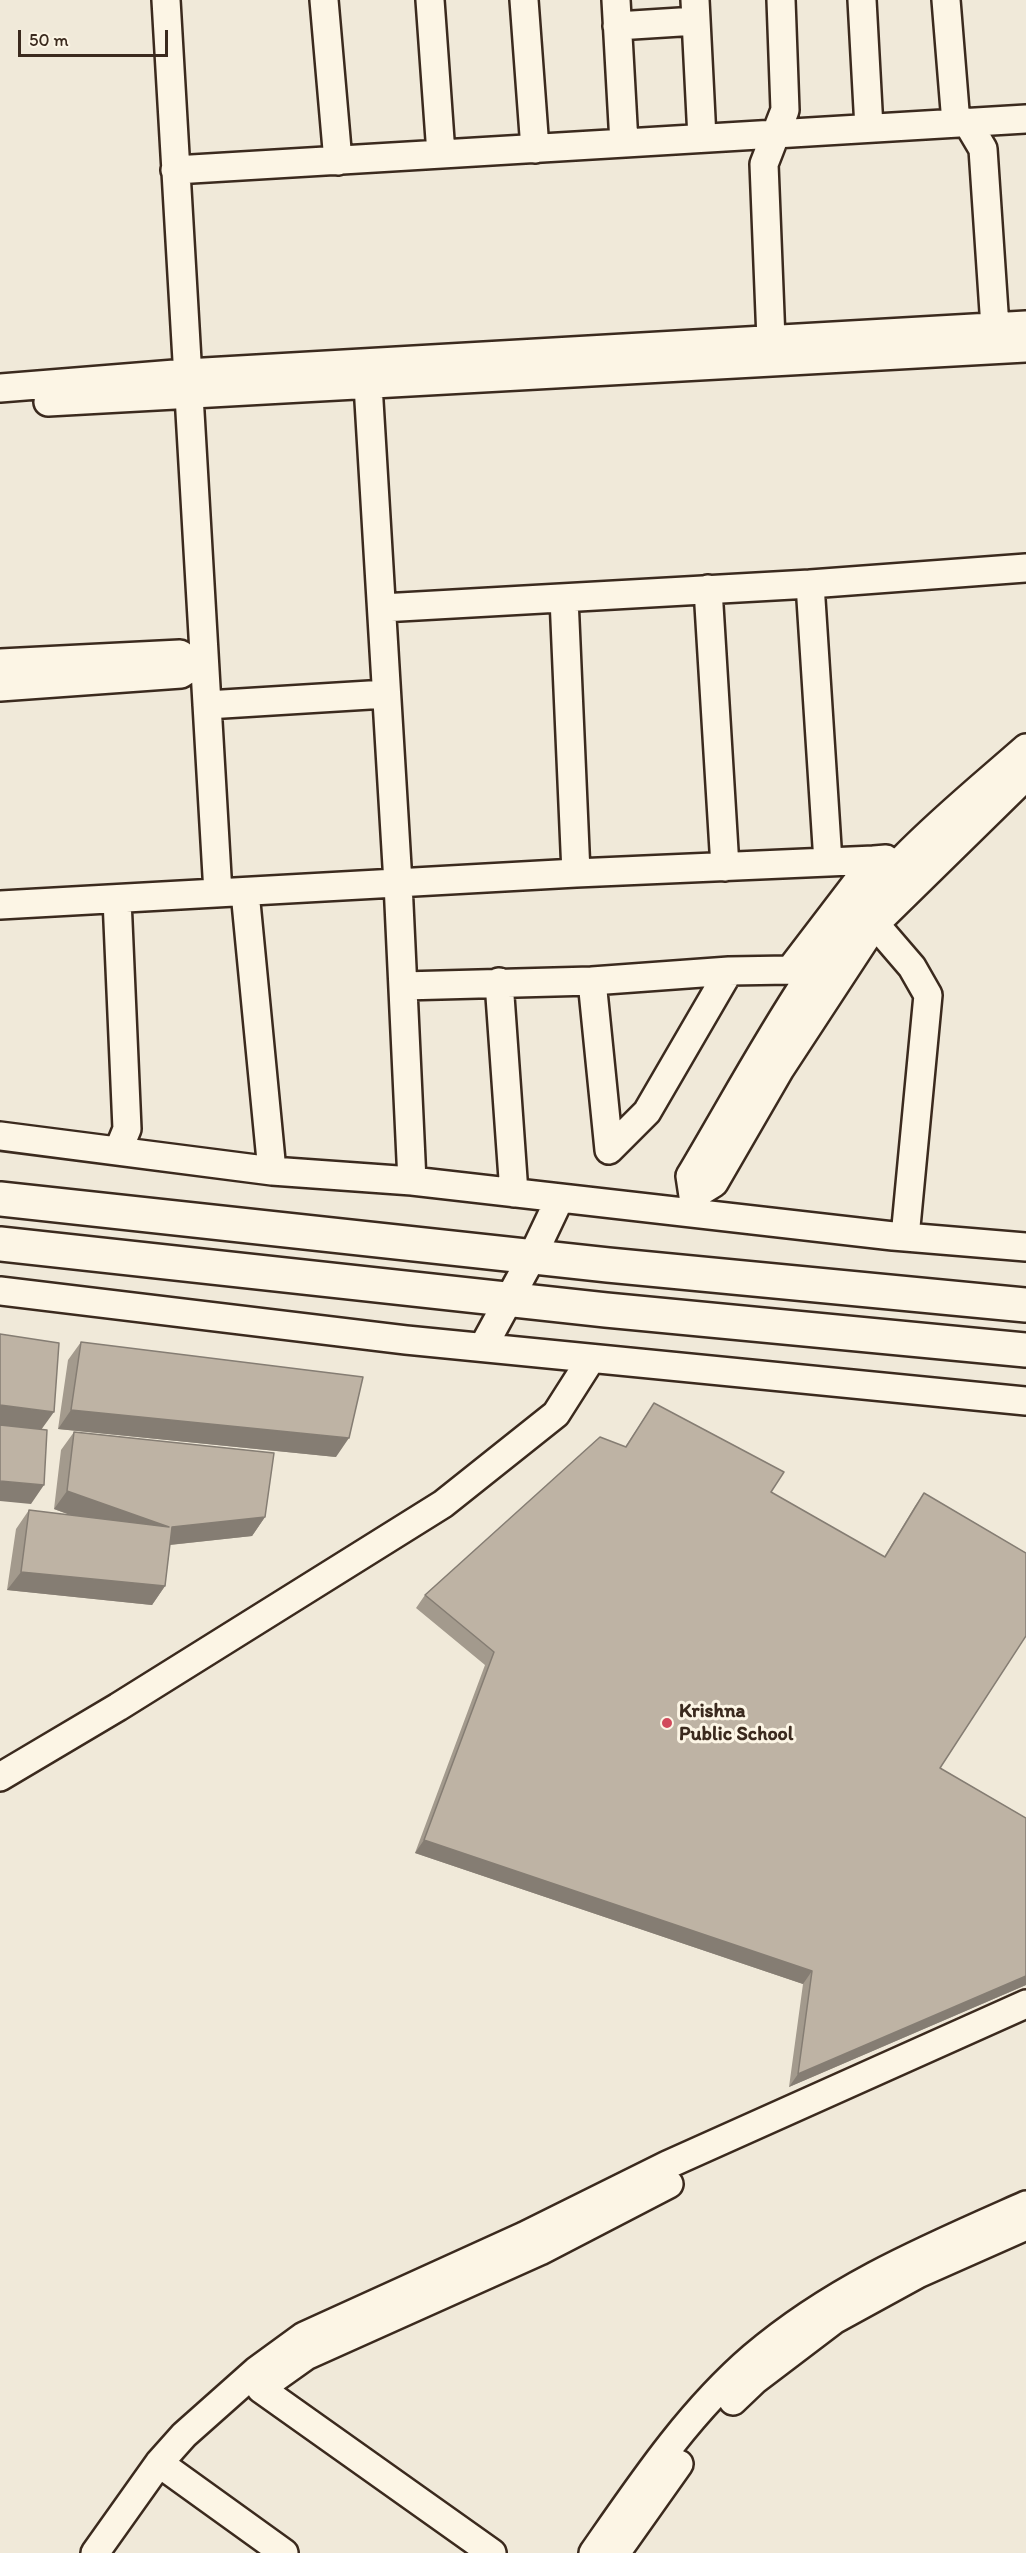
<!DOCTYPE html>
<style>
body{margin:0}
#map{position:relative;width:1026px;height:2553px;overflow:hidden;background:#f0e9d9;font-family:Itim,sans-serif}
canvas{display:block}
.scale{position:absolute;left:18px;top:30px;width:150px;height:27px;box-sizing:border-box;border:3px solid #3b2a1e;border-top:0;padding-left:8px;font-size:18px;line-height:21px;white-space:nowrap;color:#3b2a1e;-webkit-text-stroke:4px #fcf5e5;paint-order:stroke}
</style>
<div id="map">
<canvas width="1026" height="2553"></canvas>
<div class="scale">50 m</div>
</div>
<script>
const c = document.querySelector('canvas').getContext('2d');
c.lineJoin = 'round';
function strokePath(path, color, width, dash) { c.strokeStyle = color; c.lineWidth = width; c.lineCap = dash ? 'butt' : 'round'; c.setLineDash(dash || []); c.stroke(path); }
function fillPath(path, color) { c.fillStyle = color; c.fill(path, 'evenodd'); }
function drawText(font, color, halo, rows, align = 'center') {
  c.font = font + ' Itim,sans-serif'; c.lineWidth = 6; c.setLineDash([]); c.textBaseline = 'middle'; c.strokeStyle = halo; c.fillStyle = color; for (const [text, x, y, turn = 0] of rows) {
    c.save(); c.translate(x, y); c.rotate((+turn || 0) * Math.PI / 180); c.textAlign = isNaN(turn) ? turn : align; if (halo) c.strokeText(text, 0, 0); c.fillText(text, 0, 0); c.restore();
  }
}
const minor = new Path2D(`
 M166 0 218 893
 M324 0 338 161
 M430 0 441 154
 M524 0 535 149
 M616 0 624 143
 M695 0 702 138
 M862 0 869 128
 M946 0 956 123
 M617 26 696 21
 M967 122 983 149 995 327
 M175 170 1026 119
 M774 358 771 340 764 164 785 110 781 0
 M367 368 398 883 412 1181
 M0 388 187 373 1026 325
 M48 402 1026 348
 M810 584 828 862
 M708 589 725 867
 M564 598 576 873
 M382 608 810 584 1026 568
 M0 663 180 654 195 665 181 674 0 687
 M207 705 386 694
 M1026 748C985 784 942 819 904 858 814 949 755 1067 690 1176L693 1196 714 1183 780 1069 875 924 1026 776
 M245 892 272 1171
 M117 899 127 1129 118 1151
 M0 905 576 873 874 860
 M875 924 912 967 928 995 905 1237
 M592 981 729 971
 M499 982 514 1193
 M403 986 592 981 609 1150 647 1112 729 971 790 970 874 860 886 859
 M0 1136 272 1171 412 1181 893 1236 1026 1247
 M0 1291 406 1340 1026 1401
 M483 1347 532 1257 560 1198
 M0 1777 118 1707 443 1504 556 1414 591 1359
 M261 2388 306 2356 540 2251 669 2184
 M261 2389 492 2553
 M733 2401 755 2380 834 2320 918 2274 1026 2226
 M159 2463 284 2553
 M95 2553 159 2463 184 2435 256 2371 304 2336 524 2236 667 2165 1026 2004
 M593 2553C641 2484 689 2412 753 2357 835 2287 929 2248 1026 2205
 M616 2553 679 2464`);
const major = new Path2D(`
 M0 1199 608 1265 1026 1305
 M0 1244 606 1310 1026 1350`);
strokePath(minor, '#3b2a1e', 32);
strokePath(major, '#3b2a1e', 38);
strokePath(minor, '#fcf5e5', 27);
strokePath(major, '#fcf5e5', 33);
fillPath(new Path2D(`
 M81 1342 336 1457 58 1429 68 1360Z
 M654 1403 771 1492 884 1557 915 1506 924 1493 940 1768 1026 1818V1985L789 2087 803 1984 415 1853 485 1665 416 1608 425 1595 625 1447Z
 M74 1432 265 1517 252 1536 170 1545 165 1586 152 1605 7 1590 16 1529 29 1510 70 1515 54 1509 61 1450Z`), '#a39a8d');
fillPath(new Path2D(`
 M0 1405 54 1412 41 1430 0 1425Z
 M71 1410 349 1438 336 1457 58 1429Z
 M0 1481 44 1485 31 1504 0 1501Z
 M67 1491 169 1527 156 1546 54 1509Z
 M265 1517 252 1536 159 1546 172 1527Z
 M21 1572 165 1586 152 1605 7 1590Z
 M424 1840 812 1971 803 1984 415 1853Z
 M1026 1976V1985L789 2087 798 2074Z`), '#857d73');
const building = new Path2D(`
 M0 1334 59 1343 54 1412 0 1405Z
 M81 1342 363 1377 349 1438 71 1410Z
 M654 1403 784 1472 771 1492 885 1557 924 1493 1026 1553V1636L940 1768 1026 1818V1976L798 2074 812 1971 424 1840 494 1652 425 1595 600 1437 626 1447Z
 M0 1425 47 1430 44 1485 0 1481Z
 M74 1432 274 1453 265 1517 172 1527 165 1586 21 1572 29 1510 169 1527 67 1491Z`);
fillPath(building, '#beb3a4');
strokePath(building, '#857d73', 1.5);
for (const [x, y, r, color] of [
 [667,1723,6,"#d1495b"]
]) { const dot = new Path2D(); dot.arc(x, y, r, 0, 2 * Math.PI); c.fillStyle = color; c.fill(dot); strokePath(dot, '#fcf5e5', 2); }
drawText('bold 20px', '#3b2a1e', '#fcf5e5', [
 ["Krishna",679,1712],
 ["Public School",679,1735]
], 'left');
</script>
